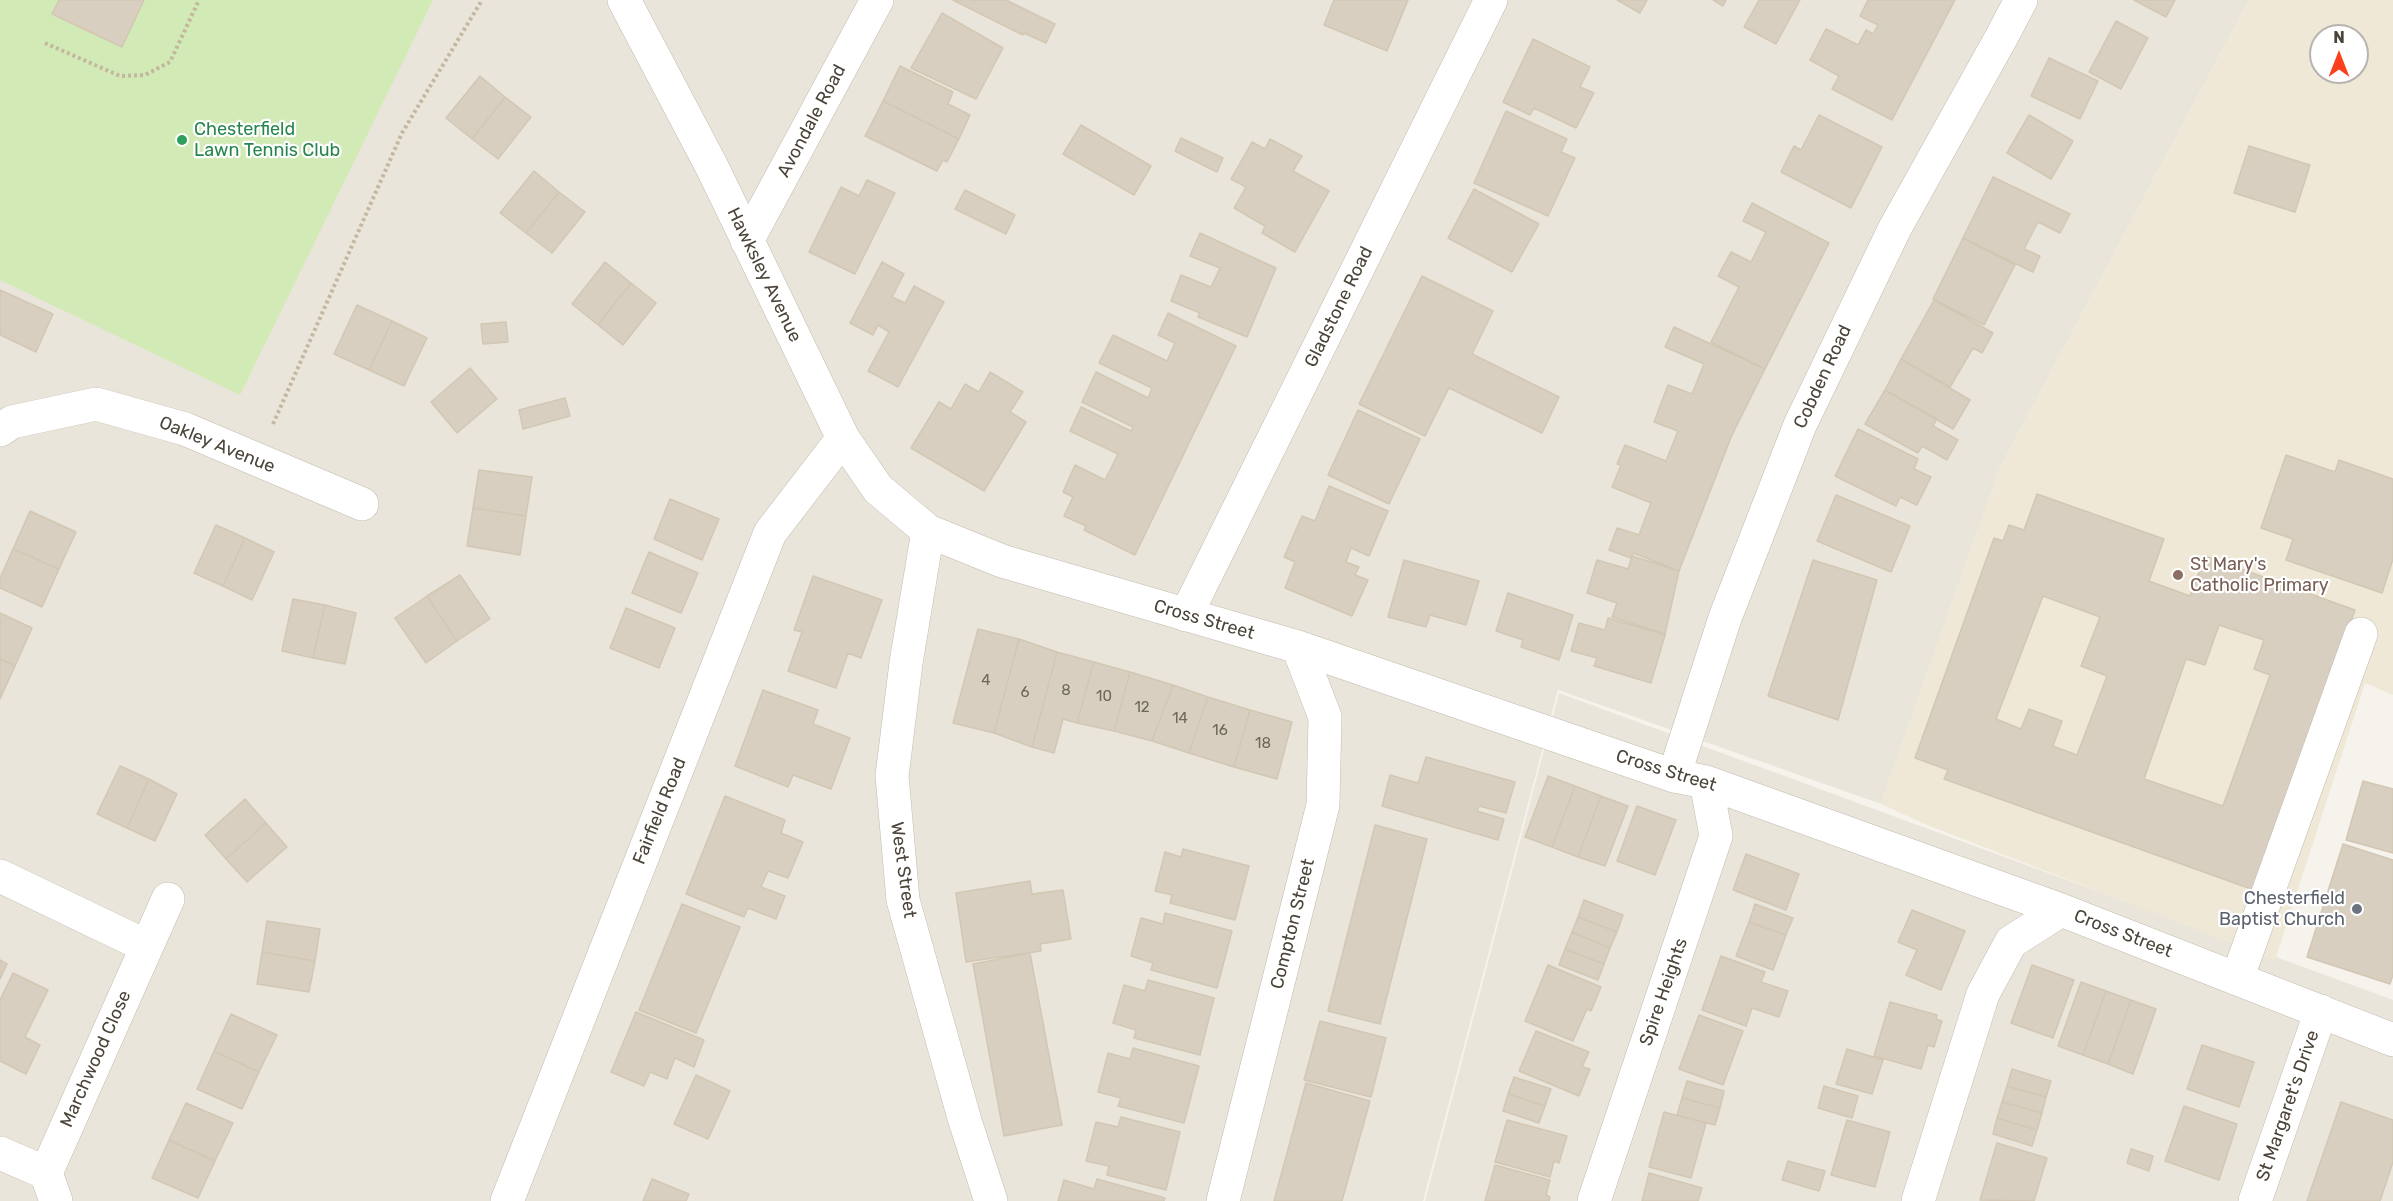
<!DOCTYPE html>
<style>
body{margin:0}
#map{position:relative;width:2393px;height:1201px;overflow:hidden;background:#f6f3ec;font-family:Rubik,sans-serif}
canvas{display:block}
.north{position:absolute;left:2309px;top:24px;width:60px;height:60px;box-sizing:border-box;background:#fff;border:2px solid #b7b4b0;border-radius:50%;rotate:0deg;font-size:16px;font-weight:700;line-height:24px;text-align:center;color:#4b4439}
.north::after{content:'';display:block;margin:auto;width:21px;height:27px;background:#fc3f1d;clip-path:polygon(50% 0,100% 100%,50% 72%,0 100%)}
</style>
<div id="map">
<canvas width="2393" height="1201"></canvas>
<div class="north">N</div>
</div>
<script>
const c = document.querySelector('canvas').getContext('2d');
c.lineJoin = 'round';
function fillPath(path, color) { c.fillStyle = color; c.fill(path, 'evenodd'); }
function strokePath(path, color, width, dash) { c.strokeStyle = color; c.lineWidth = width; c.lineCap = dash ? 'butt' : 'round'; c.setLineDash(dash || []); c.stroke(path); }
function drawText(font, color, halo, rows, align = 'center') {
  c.font = font + ' Rubik,sans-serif'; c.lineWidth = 4.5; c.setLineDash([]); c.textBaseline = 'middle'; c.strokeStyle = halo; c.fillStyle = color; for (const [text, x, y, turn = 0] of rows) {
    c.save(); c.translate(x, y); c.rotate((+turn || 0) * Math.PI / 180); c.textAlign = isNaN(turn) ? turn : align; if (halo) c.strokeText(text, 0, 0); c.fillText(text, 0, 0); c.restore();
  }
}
fillPath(new Path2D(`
 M0 0H2249L2000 468 1881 804 1558 690 1423 1201H0Z
 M1559 693 2393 1000V1201H1425Z`), '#eae5da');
fillPath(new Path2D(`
 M2249 0H2393V695L2365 683 2275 960 1927 825 1881 804 2000 468ZM2321 36H2357V72H2321Z`), '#efe8d6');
fillPath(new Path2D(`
 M0 0H433L240 395 0 280Z`), '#d2eab5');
const building = new Path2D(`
 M59 0H144L122 47 52 14Z
 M953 0H1006L1055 24 1046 43 1024 33 1023 35Z
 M1334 0H1408L1387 51 1324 25Z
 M1617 0H1647L1640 13Z
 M1713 0H1726L1723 6Z
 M1759 0H1800L1776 44 1744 27Z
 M1868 0H1955L1892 120 1832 89 1839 76 1810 60 1826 29 1858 45 1866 30 1873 34 1878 25 1860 16Z
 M2134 0H2175L2166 17Z
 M942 13 1003 48 976 99 911 68Z
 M2116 21 2148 38 2121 89 2089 72Z
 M1533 39 1590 67 1580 87 1594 93 1576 128 1534 108 1530 115 1503 102Z
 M2049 58 2098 81 2080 119 2031 96Z
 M900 66 953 92 948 104 970 115 959 139 883 101Z
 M480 76 505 97 472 139 446 118Z
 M505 97 531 117 498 159 472 139Z
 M883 101 959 139 947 162 943 160 937 171 865 136Z
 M1506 111 1567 139 1561 152 1575 158 1548 216 1474 183Z
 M1819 115 1882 147 1851 208 1781 172 1794 146 1801 150Z
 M2029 115 2073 141 2051 179 2007 153Z
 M1081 125 1151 166 1134 195 1063 154Z
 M1181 138 1223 158 1217 172 1175 151Z
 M1270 139 1302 156 1293 171 1329 191 1295 252 1262 233 1265 226 1234 208 1246 187 1231 179 1252 142 1265 149Z
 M2249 146 2310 165 2295 212 2234 193Z
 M534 171 559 192 526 233 500 213Z
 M1993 177 2070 214 2060 233 2038 222 2024 249 2040 256 2033 272 1963 238Z
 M867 180 895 193 855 274 809 252 841 187 859 196Z
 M1474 189 1539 224 1512 272 1448 238Z
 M965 190 1015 215 1006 234 955 209Z
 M559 192 585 212 552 253 526 233Z
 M1752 203 1829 243 1765 369 1711 342 1739 287 1718 276 1731 252 1751 262 1766 232 1743 221Z
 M1200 233 1276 268 1247 337 1198 317 1200 313 1171 301 1181 275 1211 287 1220 268 1190 256Z
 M1963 238 2015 265 1984 325 1933 299Z
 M605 262 631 283 598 325 572 304Z
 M882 262 904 274 892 297 905 303 914 286 944 302 898 387 868 371 889 332 878 325 873 335 850 323Z
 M1422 276 1493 311 1472 354 1559 397 1542 433 1449 388 1425 436 1359 404Z
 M631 283 656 303 623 345 598 325Z
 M0 290 53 314 36 352 0 335Z
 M1934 300 1993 333 1982 353 1973 348 1950 387 1901 359Z
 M357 305 392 321 369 370 334 354Z
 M1168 313 1236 346 1135 555 1084 530 1086 526 1064 516 1073 497 1063 492 1075 465 1105 480 1118 454 1070 431 1081 407 1131 431 1133 427 1082 402 1096 372 1148 398 1152 388 1099 363 1113 335 1167 361 1175 343 1158 335Z
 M392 321 427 338 404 386 369 370Z
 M506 322 508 342 483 344 481 324Z
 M1674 327 1765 369 1732 435 1679 571 1633 553 1631 558 1609 550 1617 528 1639 535 1651 503 1612 487 1621 465 1617 464 1625 445 1666 461 1678 431 1654 422 1668 385 1692 394 1704 364 1665 347Z
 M1901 359 1970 400 1953 429 1885 390Z
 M470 368 497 399 457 433 431 402Z
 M990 372 1023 392 1010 412 1026 422 984 491 911 448 939 402 951 409 965 384 979 392Z
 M1885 390 1937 419 1933 426 1958 440 1947 460 1922 446 1918 453 1865 424Z
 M565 398 570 416 523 429 519 410Z
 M1358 410 1420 439 1389 504 1328 475Z
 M1858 429 1918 459 1914 469 1931 477 1917 505 1900 497 1896 506 1835 476Z
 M2286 455 2335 472 2339 460 2393 479V559L2382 593 2286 560 2293 539 2261 528Z
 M479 470 532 477 526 516 473 508Z
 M1329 486 1388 511 1369 556 1351 548 1346 562 1359 567 1355 575 1368 580 1352 616 1285 588 1295 562 1284 557 1302 516 1315 521Z
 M2037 494 2164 539 2149 581 2190 596 2205 556 2355 610 2254 890 1944 779 1948 770 1915 758 1994 538 2003 541 2009 525 2024 530ZM2043 596 2100 617 2081 666 2107 676 2077 755 2053 746 2062 721 2029 709 2021 729 1996 719ZM2219 625 2264 640 2254 669 2270 675 2223 806 2144 779 2186 659 2205 665Z
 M1836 495 1910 526 1891 572 1817 541Z
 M670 499 719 519 702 560 654 539Z
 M473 508 526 516 520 555 467 546Z
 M30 511 76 532 59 569 13 549Z
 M216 525 245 538 223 586 194 573Z
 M245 538 274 552 252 600 223 586Z
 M13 549 59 569 42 607 0 588V578Z
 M649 552 698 573 681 613 632 593Z
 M1632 556 1679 571 1665 634 1612 617 1617 603 1587 593 1597 560 1628 569Z
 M1404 560 1479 581 1466 625 1430 615 1426 627 1388 617Z
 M1813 560 1877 580 1838 720 1768 696Z
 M460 575 490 619 457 641 427 596Z
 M813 576 882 600 861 658 848 653 836 688 788 671 802 632 794 630Z
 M1508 593 1573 615 1559 660 1521 647 1523 640 1496 631Z
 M427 596 457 641 426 663 395 618Z
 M293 599 325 605 313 658 282 651Z
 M325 605 356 613 345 664 313 658Z
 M626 608 675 628 659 668 610 648Z
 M0 613 32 628 15 666 0 659Z
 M1608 618 1665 635 1651 683 1594 666 1597 658 1571 651 1579 623 1605 630Z
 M978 629 1019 639 994 733 953 723Z
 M1019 639 1057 652 1032 747 994 733Z
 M1057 652 1094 662 1077 723 1063 719 1054 753 1032 747Z
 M0 659 15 666 0 699Z
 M1094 662 1130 672 1114 731 1077 723Z
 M1130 672 1173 685 1152 741 1114 731Z
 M1173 685 1208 697 1189 753 1152 741Z
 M763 690 818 710 813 724 850 738 831 789 793 775 788 787 735 766Z
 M1208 697 1250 710 1234 767 1189 753Z
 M1250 710 1292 722 1277 779 1234 767Z
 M1426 757 1515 782 1506 813 1479 806 1477 811 1504 819 1498 840 1382 806 1390 775 1418 783Z
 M120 766 149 779 127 828 97 814Z
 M1548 776 1575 786 1552 847 1525 837Z
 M149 779 177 794 155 841 127 828Z
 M2363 781 2393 789V853L2346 840Z
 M1575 786 1601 796 1578 857 1552 847Z
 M725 796 785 820 781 833 803 842 788 878 768 871 761 887 785 896 776 919 748 908 744 917 686 894Z
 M1601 796 1628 806 1605 866 1578 857Z
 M245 799 266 823 226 859 205 835Z
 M1637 806 1676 820 1655 875 1617 861Z
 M266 823 287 847 247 882 226 859Z
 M1375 825 1427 839 1380 1024 1328 1011Z
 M2343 844 2393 860V975L2390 984 2307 957Z
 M1183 849 1249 866 1235 920 1170 903 1172 895 1155 891 1165 852 1181 857Z
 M1746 854 1799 874 1786 910 1733 890Z
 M1030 881 1032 894 1063 890 1071 939 1040 944 1041 951 966 962 956 893Z
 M1584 900 1623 915 1617 932 1578 917Z
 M682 904 740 927 696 1033 639 1010Z
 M1755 904 1793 918 1786 935 1749 922Z
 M1912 910 1965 931 1941 990 1906 975 1917 950 1898 942Z
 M1165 913 1232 931 1217 988 1151 970 1153 963 1131 956 1141 918 1163 924Z
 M1578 917 1617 932 1610 948 1572 932Z
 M267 921 320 929 315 961 262 952Z
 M1749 922 1786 935 1773 970 1736 956Z
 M1572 932 1610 948 1604 964 1565 949Z
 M1565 949 1604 964 1598 980 1559 965Z
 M262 952 315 961 309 992 257 984Z
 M1030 953 1062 1125 1004 1136 973 964Z
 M1721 956 1765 972 1761 982 1788 991 1779 1017 1752 1008 1746 1026 1702 1010Z
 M0 960 7 964 0 979Z
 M1548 965 1601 987 1591 1011 1587 1009 1573 1041 1525 1021Z
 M2032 965 2074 980 2053 1038 2011 1023Z
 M13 973 48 990 25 1037 40 1045 26 1074 0 1061V1000Z
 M1148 980 1214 998 1200 1055 1134 1038 1136 1030 1113 1023 1124 985 1145 991Z
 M2081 982 2106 991 2083 1055 2058 1046Z
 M2106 991 2131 1000 2108 1064 2083 1055Z
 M2131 1000 2156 1009 2133 1074 2108 1064Z
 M1890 1002 1937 1015 1936 1019 1942 1021 1934 1047 1928 1045 1921 1069 1874 1056Z
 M636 1012 704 1040 694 1067 675 1058 667 1079 650 1072 644 1086 611 1072Z
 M231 1014 277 1035 259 1072 214 1051Z
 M1699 1015 1743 1031 1723 1085 1679 1069Z
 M1320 1021 1386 1038 1371 1097 1304 1080Z
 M1536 1031 1589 1052 1582 1067 1590 1069 1579 1096 1519 1071Z
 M2202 1045 2254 1062 2239 1107 2187 1089Z
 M1133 1048 1199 1066 1184 1123 1118 1106 1121 1098 1098 1092 1108 1053 1130 1059Z
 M1847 1049 1883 1060 1872 1094 1836 1084Z
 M214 1051 259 1072 242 1109 197 1089Z
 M2012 1069 2051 1081 2046 1097 2007 1086Z
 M696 1075 730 1091 708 1139 674 1124Z
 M1514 1077 1551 1089 1545 1106 1508 1094Z
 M1687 1081 1724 1091 1720 1108 1682 1098Z
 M1306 1083 1370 1101 1342 1201H1274Z
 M1824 1086 1858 1096 1852 1118 1818 1108Z
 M2007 1086 2046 1097 2042 1113 2002 1102Z
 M1508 1094 1545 1106 1539 1123 1503 1111Z
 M1682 1098 1720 1108 1715 1125 1677 1115Z
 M2002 1102 2042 1113 2037 1130 1997 1118Z
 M2341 1102 2393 1120V1162L2380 1201H2307Z
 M186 1103 233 1123 215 1161 169 1140Z
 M2184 1106 2237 1124 2219 1180 2165 1161Z
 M1664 1112 1706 1123 1691 1178 1649 1167Z
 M1121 1117 1180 1132 1166 1190 1107 1175 1109 1166 1086 1161 1096 1122 1118 1127Z
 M1997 1118 2037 1130 2032 1146 1993 1134Z
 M1507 1120 1567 1136 1559 1163 1554 1161 1550 1177 1495 1162Z
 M1847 1120 1890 1132 1875 1187 1831 1175Z
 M169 1140 215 1161 198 1198 152 1178Z
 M1997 1143 2047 1158 2034 1201 1980 1200Z
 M2131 1149 2153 1156 2149 1171 2127 1163Z
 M1788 1161 1825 1171 1819 1191 1782 1180Z
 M1495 1165 1550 1180 1546 1195 1550 1197 1549 1201H1485Z
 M1649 1173 1702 1188 1698 1201H1642Z
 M652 1179 689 1194 686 1201H643Z
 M1097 1179 1165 1198 1164 1201H1058L1064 1180 1094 1189Z`);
fillPath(building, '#d8cfc1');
strokePath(building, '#d3c7b4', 1.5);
const minor = new Path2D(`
 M624 0 712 167 843 438 878 489 928 531 1002 561 1298 647 1674 776 1706 782 2061 910 2393 1040
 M747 241 877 0
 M0 430 12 422 96 404 185 429 362 504
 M928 531 906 663 892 776 903 900 965 1121 991 1201
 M1186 615 1491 0
 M1674 776 1725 618 1800 425 1895 228 2001 38 2021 0
 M0 876 146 946
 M2237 979 2361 634
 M0 1153 46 1173
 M56 1201 46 1173 168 899
 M507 1201 770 533 843 438
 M1223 1201 1323 805 1325 717 1298 647
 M1594 1201 1716 836 1706 782
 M1918 1201 1983 994 2011 942 2061 910
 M2255 1201 2321 1011`);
strokePath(minor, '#c2bbae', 34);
strokePath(new Path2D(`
 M45 43 120 76 145 75 170 62 199 0
 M273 424 402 133 482 0`), '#c4b79f', 4, [3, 3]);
strokePath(minor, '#fff', 33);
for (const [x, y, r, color] of [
 [182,140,6,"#2e9e5b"],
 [2178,575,6,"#8d6e63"],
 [2357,909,6,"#6b7280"]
]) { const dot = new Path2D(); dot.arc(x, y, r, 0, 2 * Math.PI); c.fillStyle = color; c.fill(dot); strokePath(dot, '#fff', 2); }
drawText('15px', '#6e675b', null, [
 ["4",986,681],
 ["8",1066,691],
 ["6",1025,693],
 ["10",1104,697],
 ["12",1142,708],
 ["14",1180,719],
 ["16",1220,731],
 ["18",1263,744]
]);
drawText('18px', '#4b4439', '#fff', [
 ["Avondale Road",812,121,-62],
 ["Hawksley Avenue",764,275,64],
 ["Gladstone Road",1339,307,-64],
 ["Cobden Road",1823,377,-65],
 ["Oakley Avenue",217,445,22],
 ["Cross Street",1204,620,16],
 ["Cross Street",1666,771,17],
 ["Fairfield Road",660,811,-68],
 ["West Street",903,870,82],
 ["Compton Street",1293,924,-76],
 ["Cross Street",2123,934,21],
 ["Spire Heights",1664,992,-71],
 ["Marchwood Close",96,1059,-66],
 ["St Margaret's Drive",2288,1106,-71]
]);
drawText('18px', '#27864d', '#fff', [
 ["Chesterfield",194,130],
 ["Lawn Tennis Club",194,151]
], 'left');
drawText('18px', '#785e54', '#fff', [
 ["St Mary's",2190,565],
 ["Catholic Primary",2190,586]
], 'left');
drawText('18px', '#5b616d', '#fff', [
 ["Chesterfield",2345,899],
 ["Baptist Church",2345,920]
], 'right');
</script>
